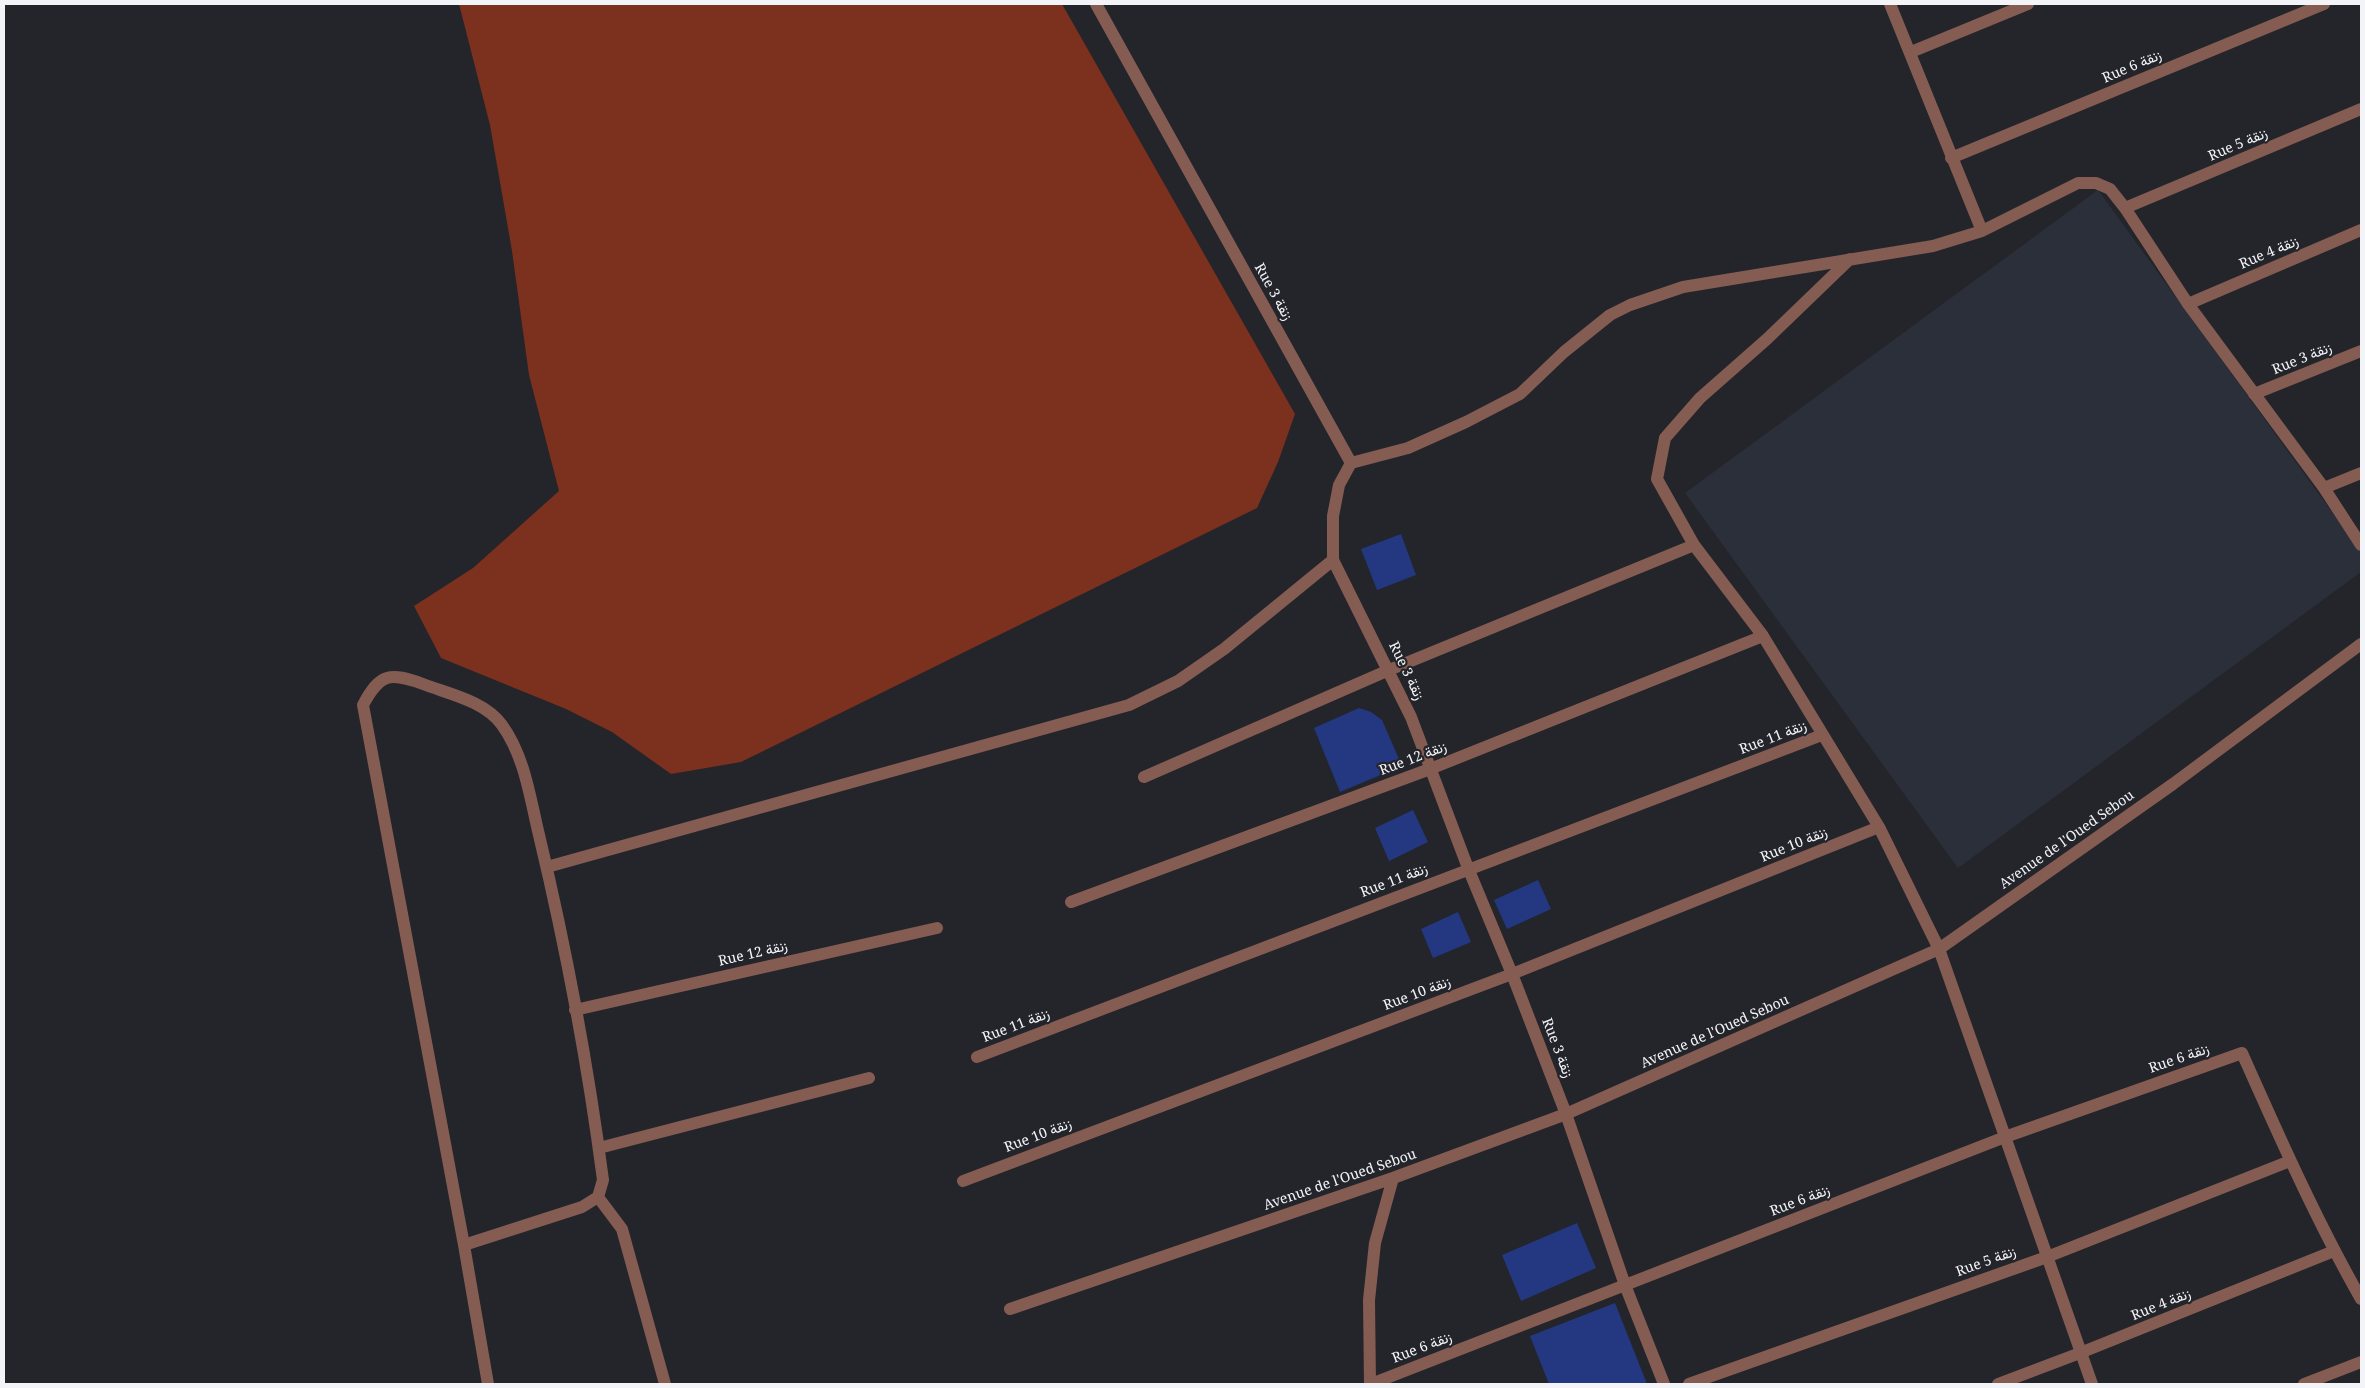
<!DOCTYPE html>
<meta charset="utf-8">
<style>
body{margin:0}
#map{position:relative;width:2365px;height:1388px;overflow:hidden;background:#23252b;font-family:"Noto Serif",serif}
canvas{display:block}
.frame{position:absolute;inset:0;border:5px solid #f2f4f8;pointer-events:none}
</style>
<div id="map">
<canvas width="2365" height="1388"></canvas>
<div class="frame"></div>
</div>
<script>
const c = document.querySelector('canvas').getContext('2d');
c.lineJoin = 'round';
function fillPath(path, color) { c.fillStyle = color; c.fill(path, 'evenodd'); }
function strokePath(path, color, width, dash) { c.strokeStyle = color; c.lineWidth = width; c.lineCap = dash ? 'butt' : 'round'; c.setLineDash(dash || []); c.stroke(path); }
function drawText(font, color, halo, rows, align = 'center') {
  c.font = font + ' "Noto Serif",Vazirmatn,serif'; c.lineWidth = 4.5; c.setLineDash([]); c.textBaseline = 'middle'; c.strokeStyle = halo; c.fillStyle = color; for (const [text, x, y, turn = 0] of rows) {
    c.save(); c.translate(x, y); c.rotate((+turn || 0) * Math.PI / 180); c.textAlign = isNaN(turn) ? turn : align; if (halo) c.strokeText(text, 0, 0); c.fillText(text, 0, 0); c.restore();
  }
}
fillPath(new Path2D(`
 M2098 190 2361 552V572L1958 868 1685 493Z`), '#2a2f3a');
fillPath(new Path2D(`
 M459 4H1062L1295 414 1278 462 1257 508 741 762 671 774 612 732 566 709 441 658 414 606 473 568 559 491 529 375 512 251 490 125Z`), '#7c301e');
fillPath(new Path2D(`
 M1401 534 1416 575 1377 590 1361 549Z
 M1359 708 1371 712 1382 720 1402 766 1340 792 1314 728Z
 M1413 810 1428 842 1389 861 1375 828Z
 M1538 880 1551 909 1507 929 1494 900Z
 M1458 912 1471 942 1433 958 1421 929Z
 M1577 1223 1596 1268 1521 1301 1502 1255Z
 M1615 1303 1647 1384H1549L1530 1336Z`), '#233880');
strokePath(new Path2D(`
 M1096 4 1351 463 1339 485 1333 516V560L1411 717 1468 868 1512 974 1566 1114 1625 1285 1664 1384
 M1890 4 1982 231
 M1911 52 2028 4
 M1951 158 2324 4
 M2125 208 2361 109
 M1850 259 1767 339 1700 398 1665 438 1657 479 1694 545 1763 636 1879 827 1939 949 2092 1384
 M2188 304 2361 230
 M2254 394 2361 351
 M1351 463 1408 448 1466 422 1520 394 1564 352 1610 315 1630 305 1683 287 1933 246 1982 231 2078 183H2096L2110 189 2125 208 2188 304 2324 488 2361 545
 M2324 488 2361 473
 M1144 777 1389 670 1694 545
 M547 867 1129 705 1178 681 1224 649 1333 560
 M1071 902 1430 769 1763 636
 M575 1010 937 928
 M977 1057 1822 735
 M599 1148 869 1078
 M963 1181 1512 974 1879 827
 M598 1197 622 1229 665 1384
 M464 1245 582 1207 598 1197 603 1180C588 1065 566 948 539 835 530 798 525 757 502 725 485 701 449 694 423 684 390 672 380 673 363 705L464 1245 488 1384
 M1010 1309 1393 1178 1566 1114 1939 949 2173 784 2361 644
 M1370 1384 1369 1300 1375 1243 1393 1178
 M1371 1384 2005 1137 2242 1053C2279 1136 2316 1220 2361 1299
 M1689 1384 2047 1257 2290 1161
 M1998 1384 2080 1353 2334 1251
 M2304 1384 2361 1362`), '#855c52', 12);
drawText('14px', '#f2f4f8', '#23252b', [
 ["Rue 6 زنقة",2132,67,-23],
 ["Rue 5 زنقة",2238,145,-23],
 ["Rue 4 زنقة",2269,253,-23],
 ["Rue 3 زنقة",1273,292,61],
 ["Rue 3 زنقة",2302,359,-22],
 ["Rue 3 زنقة",1406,671,64],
 ["Rue 11 زنقة",1773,738,-21],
 ["Rue 12 زنقة",1413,759,-21],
 ["Avenue de l'Oued Sebou",2067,840,-35],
 ["Rue 10 زنقة",1794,845,-22],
 ["Rue 11 زنقة",1394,881,-21],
 ["Rue 12 زنقة",753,954,-13],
 ["Rue 10 زنقة",1417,994,-21],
 ["Rue 11 زنقة",1016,1026,-21],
 ["Avenue de l'Oued Sebou",1715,1032,-24],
 ["Rue 3 زنقة",1557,1048,69],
 ["Rue 6 زنقة",2179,1059,-19],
 ["Rue 10 زنقة",1038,1136,-21],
 ["Avenue de l'Oued Sebou",1340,1180,-19],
 ["Rue 6 زنقة",1800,1201,-21],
 ["Rue 5 زنقة",1986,1262,-20],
 ["Rue 4 زنقة",2161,1305,-22],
 ["Rue 6 زنقة",1422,1348,-21]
]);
</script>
